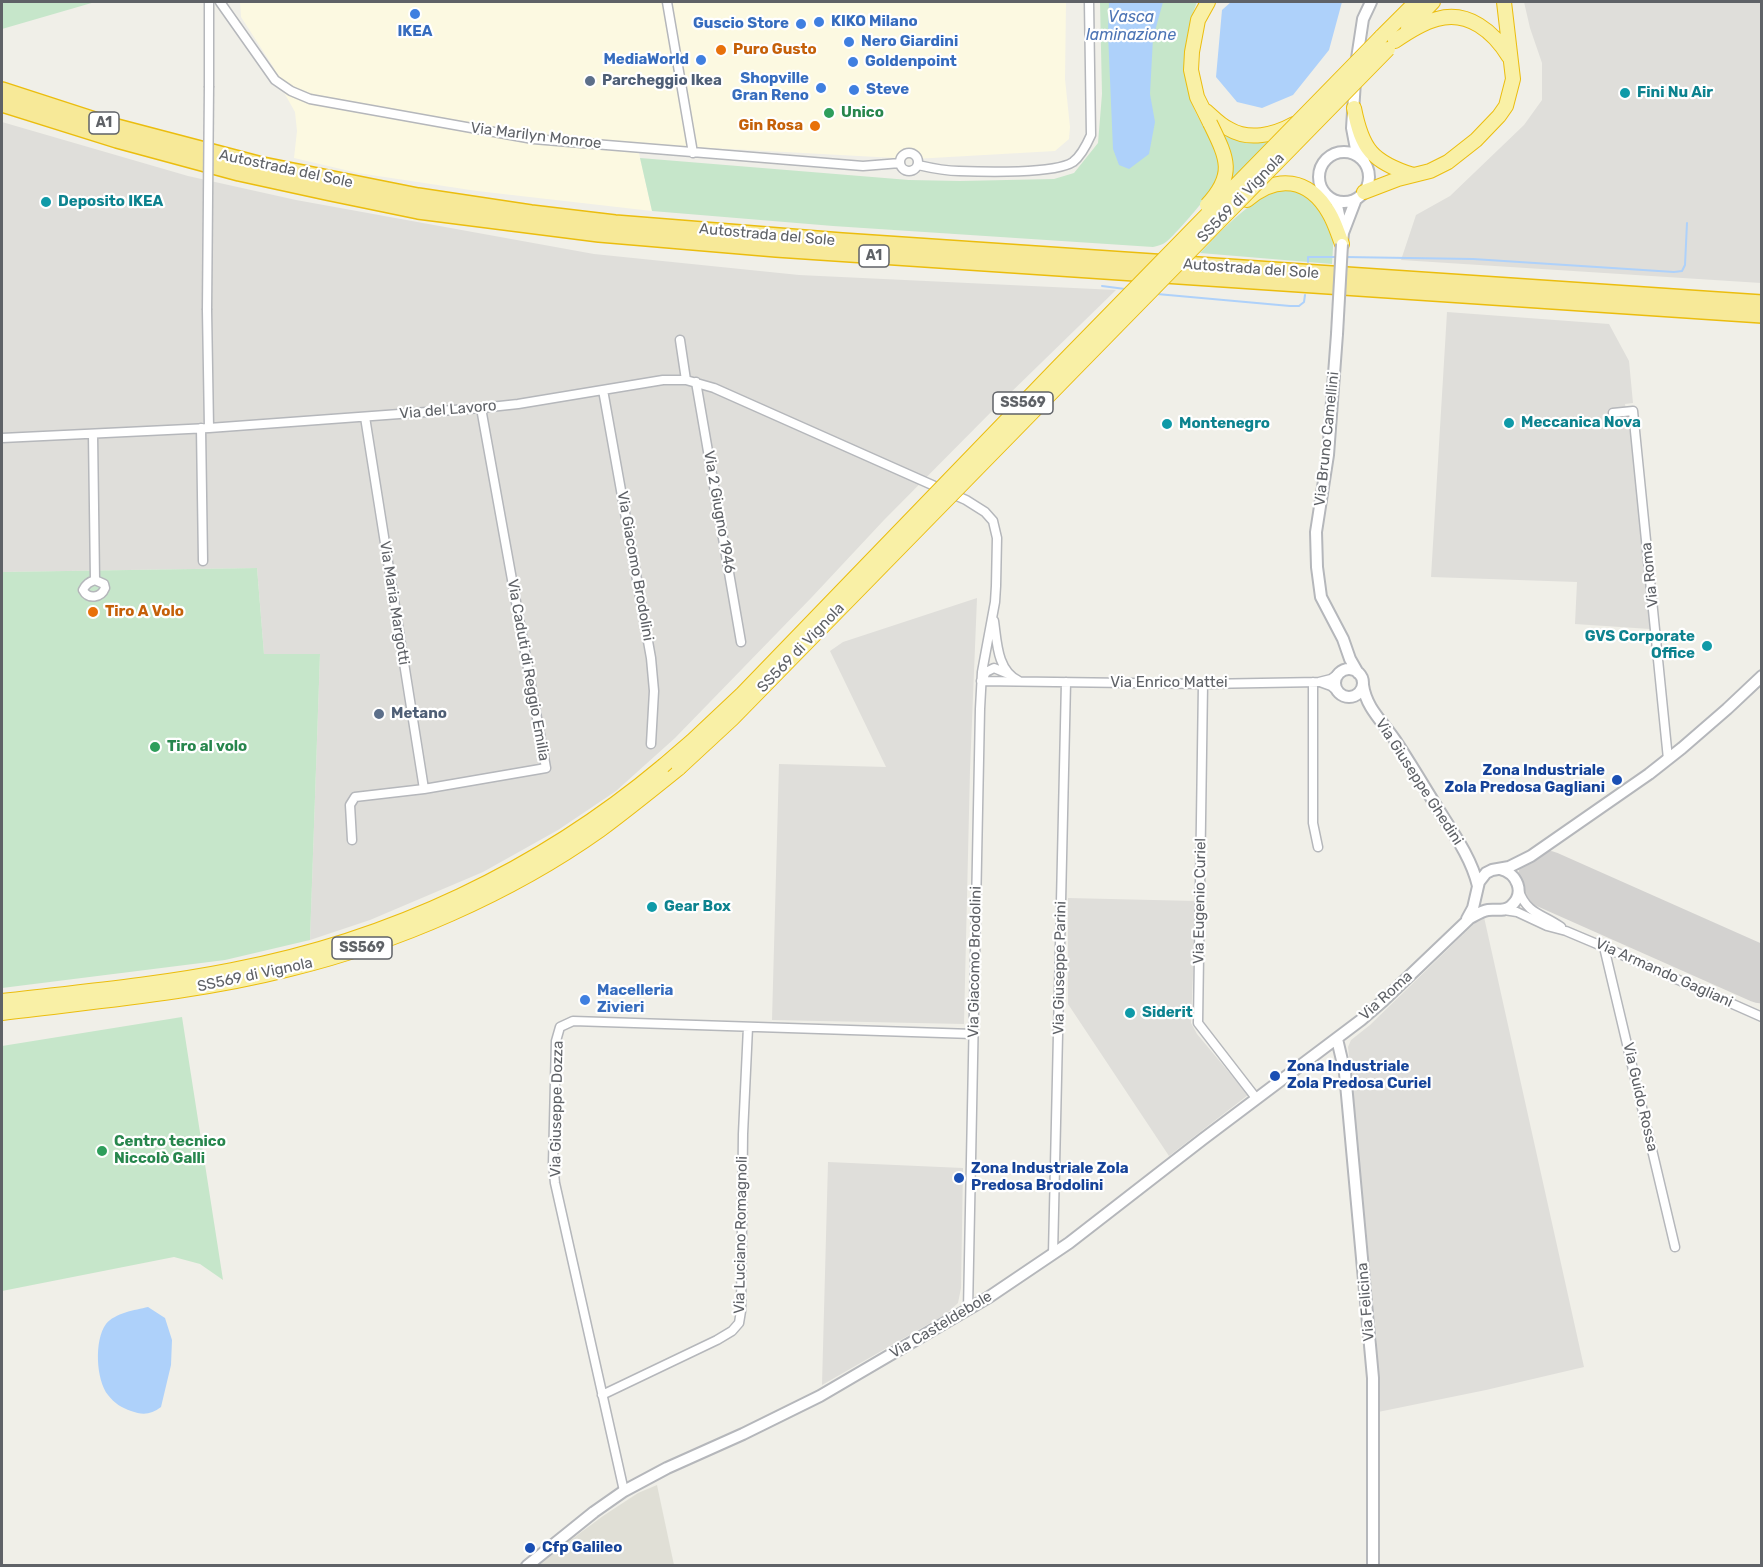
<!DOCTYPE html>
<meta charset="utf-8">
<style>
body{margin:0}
#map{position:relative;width:1763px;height:1567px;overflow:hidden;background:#f0efe8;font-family:Rubik,sans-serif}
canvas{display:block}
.frame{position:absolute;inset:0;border:3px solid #5f6267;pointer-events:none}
</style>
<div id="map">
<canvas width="1763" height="1567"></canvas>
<div class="frame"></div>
</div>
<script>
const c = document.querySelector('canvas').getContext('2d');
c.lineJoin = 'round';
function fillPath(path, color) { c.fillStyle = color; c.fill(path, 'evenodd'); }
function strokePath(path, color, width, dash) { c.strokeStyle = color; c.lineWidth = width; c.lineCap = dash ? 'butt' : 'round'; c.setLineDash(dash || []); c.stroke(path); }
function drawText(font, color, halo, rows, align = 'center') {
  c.font = font + ' Rubik,sans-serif'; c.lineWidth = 4.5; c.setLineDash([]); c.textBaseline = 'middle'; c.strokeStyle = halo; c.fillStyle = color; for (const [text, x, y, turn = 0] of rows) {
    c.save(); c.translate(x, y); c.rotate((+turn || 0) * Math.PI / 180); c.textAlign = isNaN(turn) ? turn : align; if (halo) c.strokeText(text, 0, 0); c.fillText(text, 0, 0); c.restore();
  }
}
fillPath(new Path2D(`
 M240 2H1066L1065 79 1070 127 1069 139 1055 151 914 159 637 144 652 211 477 191 358 173 294 158 297 131 295 112 281 87 274 68 241 17Z`), '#fcf9e1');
fillPath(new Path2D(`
 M1524 2H1761V283L1401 260 1416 215 1450 196 1524 125 1542 100V63L1530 28Z
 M2 122 188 176 296 200 594 254 799 275 1116 290 1003 400 884 520 812 597 675 738 616 791 558 830 483 872 370 920 310 940 320 654H264L257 568 2 572Z
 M1447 312 1609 324 1629 361 1633 403 1625 404 1634 456 1650 629 1575 624 1577 582 1431 577Z
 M977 598 970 770 964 1024 772 1020 779 764 886 767 830 651 843 642Z
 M1068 898 1196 901 1191 1023 1197 1034 1248 1095 1169 1156 1068 1004Z
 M1484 917 1584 1367 1486 1390 1378 1412 1377 1340 1348 1047 1351 1040 1370 1025 1480 918Z
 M828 1162 963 1168 961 1288 958 1303 946 1314 822 1385Z`), '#dfdeda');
fillPath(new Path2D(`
 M657 1485 674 1565H537L603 1516 638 1493Z`), '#e0dfd6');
fillPath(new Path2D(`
 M2 2H95L2 29Z
 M1100 2H1197C1183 37 1179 82 1198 117 1205 130 1220 151 1222 166 1222 170 1220 177 1219 180 1216 187 1173 238 1166 242 1162 245 1157 246 1153 247L833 226 652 211 640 158 909 180 960 181 1054 179 1074 173 1098 143 1102 94Z
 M1215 124 1275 137 1230 185C1236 155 1231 148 1215 124Z
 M1278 189 1299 190 1313 196 1334 231 1332 264 1200 253C1224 228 1246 204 1278 189Z
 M257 568 264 654H320L310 940 225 960 2 988V572Z
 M182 1017 223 1280 200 1264 174 1257 2 1291V1046Z`), '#c6e6ca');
fillPath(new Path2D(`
 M1109 2H1163L1153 38 1150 94 1155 122 1149 154 1129 169 1119 165 1113 149 1108 33Z
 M1231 2H1342L1329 50 1293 95 1262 108 1237 102 1216 77 1222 10Z
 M148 1307 165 1318 172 1340 171 1365 161 1407C151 1415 142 1415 131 1411 122 1408 114 1403 108 1395 96 1380 94 1340 106 1324 115 1313 135 1310 148 1307Z`), '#aed1fa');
strokePath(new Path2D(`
 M1344 257 1473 259 1674 272 1682 271 1685 265 1687 223
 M1308 262V257H1338
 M1102 286 1125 289
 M1157 294 1290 306H1299L1304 302 1305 295`), '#aed1fa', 2);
strokePath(new Path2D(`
 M1546 879 1762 975`), '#d3d2d0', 57);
const minor = new Path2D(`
 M209 2V86
 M220 2 275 80 291 91 310 99 533 139 863 166 900 163
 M667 2 693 153
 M900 162a9 9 0 1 1 18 0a9 9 0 1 1-18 0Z
 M918 165C931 168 945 171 959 171 983 172 1055 174 1073 162 1081 156 1087 144 1091 135L1089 2
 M207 310 209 428
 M680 340 686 380
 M696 382 741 642
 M603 390 651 658 654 691 651 744
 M1613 413 1633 411 1668 759
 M365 417 424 789
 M201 428 203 561
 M93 434 95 580
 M2 438 209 428 481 408 518 404 663 380H686L714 388 966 500 985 512 993 521 997 538 996 586 995 602 982 672 980 709 968 1310
 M95 580 104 584 105 588C101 598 88 600 83 590 86 584 89 582 95 580Z
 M994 621C997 642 997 671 1019 681
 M983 678 986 672 994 668 1006 673
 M981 681 1203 684 1319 682 1331 679 1338 674
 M1313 682V823L1318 847
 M1320 682 1331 686 1337 691
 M1203 684 1198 1023 1256 1098
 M352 840 350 805 355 797 424 789 546 768 481 408
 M1519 891C1527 914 1543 914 1561 927
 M1504 910 1517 912 1547 926 1566 931 1604 947 1762 1017
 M1604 947 1675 1247
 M1053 1254 1066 682
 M602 1395 717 1340 732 1331 739 1323 741 1311 743 1134 748 1027
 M624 1491 555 1183 553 1164 556 1041 560 1027 573 1021 973 1034`);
const tertiary = new Path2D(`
 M1356 65 1363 19 1371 2
 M1355 81 1352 128 1356 149 1364 161
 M1319 177a25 25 0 1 1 50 0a25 25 0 1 1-50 0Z
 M1336 201 1343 233
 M1342 244 1343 233 1356 199
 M1337 334 1328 455 1316 532 1317 567 1321 597 1343 639 1350 659 1358 673
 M1335 683a14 14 0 1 1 28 0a14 14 0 1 1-28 0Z
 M1363 685C1366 708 1383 722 1395 740 1409 761 1422 783 1435 804 1451 830 1471 856 1478 886
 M1467 919 1473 908 1479 882 1486 873 1492 870 1509 867 1531 856 1649 774 1682 748 1727 709 1762 676
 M1337 1039 1345 1073 1373 1378V1566
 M527 1566 594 1512 624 1491 667 1468 743 1434 820 1396 989 1297 1069 1243 1203 1139 1361 1020 1383 1001 1470 918C1476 915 1481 911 1488 910 1496 909 1504 912 1511 906 1526 893 1517 873 1500 869`);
const trunk = new Path2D(`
 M1208 2 1198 20 1192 52 1191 70 1197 97 1210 123
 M1408 28 1433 2
 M1381 37 1416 2
 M1395 41C1408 32 1422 23 1437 19 1468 10 1494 32 1509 57
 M1354 108C1362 149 1372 162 1413 175
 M1206 111C1213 117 1220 125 1229 129 1249 141 1274 135 1294 124
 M1364 192 1398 179 1430 171 1448 162 1476 140 1499 116 1506 106 1513 79 1504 2
 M1247 200C1277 174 1309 178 1329 213 1335 223 1338 234 1342 244
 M2 1001C78 992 156 985 232 970 390 940 539 870 663 766
 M2 1013C97 1001 196 993 290 969 396 943 510 894 600 830 627 810 653 789 679 768`);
const motorway = new Path2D(`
 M2 90 113 126 258 164 418 196 531 213 615 223 842 241 1762 303
 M2 104 117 140 239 173 326 192 418 211 599 234 776 249 1762 315`);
strokePath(minor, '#b5b7bb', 11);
strokePath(tertiary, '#b5b7bb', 14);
strokePath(trunk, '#ebbd0e', 16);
strokePath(motorway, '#ebbd0e', 18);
strokePath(minor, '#fff', 8);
strokePath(tertiary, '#fff', 10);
strokePath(trunk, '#f9f0a6', 14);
strokePath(motorway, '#f7e998', 15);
const minorBridge = new Path2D(`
 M207 310 209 86`);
const tertiaryBridge = new Path2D(`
 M1337 334 1342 244`);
const trunkBridge = new Path2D(`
 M1207 205C1236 174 1227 158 1210 123
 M663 766 692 741 742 694 1059 366 1381 37
 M679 768 732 719 1388 49`);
strokePath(minorBridge, '#b5b7bb', 11, []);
strokePath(tertiaryBridge, '#b5b7bb', 14, []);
strokePath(trunkBridge, '#ebbd0e', 16, []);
strokePath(minorBridge, '#fff', 8);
strokePath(tertiaryBridge, '#fff', 10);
strokePath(trunkBridge, '#f9f0a6', 14);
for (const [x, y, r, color] of [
 [415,14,6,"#3f7fe0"],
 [819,22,6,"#3f7fe0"],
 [801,24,6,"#3f7fe0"],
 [849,42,6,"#3f7fe0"],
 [721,50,6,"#e8710a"],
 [701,60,6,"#3f7fe0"],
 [853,62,6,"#3f7fe0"],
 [590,81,6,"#5c6f8a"],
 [821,88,6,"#3f7fe0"],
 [854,90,6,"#3f7fe0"],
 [1625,93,6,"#0f9aa8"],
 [829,113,6,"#2e9e5b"],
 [815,126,6,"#e8710a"],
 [46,202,6,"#0f9aa8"],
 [1509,423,6,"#0f9aa8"],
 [1167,424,6,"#0f9aa8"],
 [93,612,6,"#e8710a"],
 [1707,646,6,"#0f9aa8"],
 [379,714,6,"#5c6f8a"],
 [155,747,6,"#2e9e5b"],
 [1617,780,6,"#1a4fb4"],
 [652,907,6,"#0f9aa8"],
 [585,1000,6,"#3f7fe0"],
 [1130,1013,6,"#0f9aa8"],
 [1275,1076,6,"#1a4fb4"],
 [102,1151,6,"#2e9e5b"],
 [959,1178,6,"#1a4fb4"],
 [530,1548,6,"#1a4fb4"]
]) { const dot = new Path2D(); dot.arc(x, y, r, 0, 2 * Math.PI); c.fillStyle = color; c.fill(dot); strokePath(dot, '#fff', 2); }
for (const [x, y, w] of [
 [104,123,30],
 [874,256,30],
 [1023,403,60],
 [362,948,60]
]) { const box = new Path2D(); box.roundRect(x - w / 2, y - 11, w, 22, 4.5); c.fillStyle = '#fff'; c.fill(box); strokePath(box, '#5f6267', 1.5); }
drawText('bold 14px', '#5f6267', null, [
 ["A1",104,123],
 ["A1",874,256],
 ["SS569",1023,403],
 ["SS569",362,948]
]);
drawText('bold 15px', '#366cbe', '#fff', [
 ["KIKO Milano",831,22],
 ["Guscio Store",789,24,"right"],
 ["IKEA",415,32,"center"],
 ["Nero Giardini",861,42],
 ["MediaWorld",689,60,"right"],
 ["Goldenpoint",865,62],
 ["Shopville",809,79,"right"],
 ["Gran Reno",809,96,"right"],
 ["Steve",866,90],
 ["Macelleria",597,991],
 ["Zivieri",597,1008]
], 'left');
drawText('bold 15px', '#c56008', '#fff', [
 ["Puro Gusto",733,50],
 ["Gin Rosa",803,126,"right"],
 ["Tiro A Volo",105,612]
], 'left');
drawText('bold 15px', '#4e5e75', '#fff', [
 ["Parcheggio Ikea",602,81],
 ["Metano",391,714]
], 'left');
drawText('bold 15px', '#0d838f', '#fff', [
 ["Fini Nu Air",1637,93],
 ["Deposito IKEA",58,202],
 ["Meccanica Nova",1521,423],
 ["Montenegro",1179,424],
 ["GVS Corporate",1695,637,"right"],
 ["Office",1695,654,"right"],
 ["Gear Box",664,907],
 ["Siderit",1142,1013]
], 'left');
drawText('bold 15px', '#27864d', '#fff', [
 ["Unico",841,113],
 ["Tiro al volo",167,747],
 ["Centro tecnico",114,1142],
 ["Niccolò Galli",114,1159]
], 'left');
drawText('15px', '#5f6267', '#fff', [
 ["Via Marilyn Monroe",536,136,7],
 ["Autostrada del Sole",286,169,12],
 ["SS569 di Vignola",1241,198,-46],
 ["Autostrada del Sole",767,235,5],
 ["Autostrada del Sole",1251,269,4],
 ["Via del Lavoro",448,410,-5],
 ["Via Bruno Camellini",1327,439,-84],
 ["Via 2 Giugno 1946",719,512,80],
 ["Via Giacomo Brodolini",635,566,80],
 ["Via Roma",1650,575,-96],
 ["Via Maria Margotti",394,603,81],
 ["SS569 di Vignola",801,648,-46],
 ["Via Caduti di Reggio Emilia",528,670,80],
 ["Via Enrico Mattei",1169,683],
 ["Via Giuseppe Ghedini",1419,782,57],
 ["Via Eugenio Curiel",1200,901,-89],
 ["Via Giacomo Brodolini",975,962,-89],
 ["Via Giuseppe Parini",1060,968,-89],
 ["Via Armando Gagliani",1664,973,24],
 ["SS569 di Vignola",255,975,-12],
 ["Via Roma",1386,996,-42],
 ["Via Guido Rossa",1640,1097,77],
 ["Via Giuseppe Dozza",557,1109,-89],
 ["Via Luciano Romagnoli",741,1235,-89],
 ["Via Felicina",1366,1302,-95],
 ["Via Casteldebole",941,1325,-31]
]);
drawText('bold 15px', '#164399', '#fff', [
 ["Zona Industriale",1605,771,"right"],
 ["Zola Predosa Gagliani",1605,788,"right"],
 ["Zona Industriale",1287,1067],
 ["Zola Predosa Curiel",1287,1084],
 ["Zona Industriale Zola",971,1169],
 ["Predosa Brodolini",971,1186],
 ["Cfp Galileo",542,1548]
], 'left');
drawText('italic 16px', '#4d75b5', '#fff', [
 ["Vasca",1131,17],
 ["laminazione",1131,35]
]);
</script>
